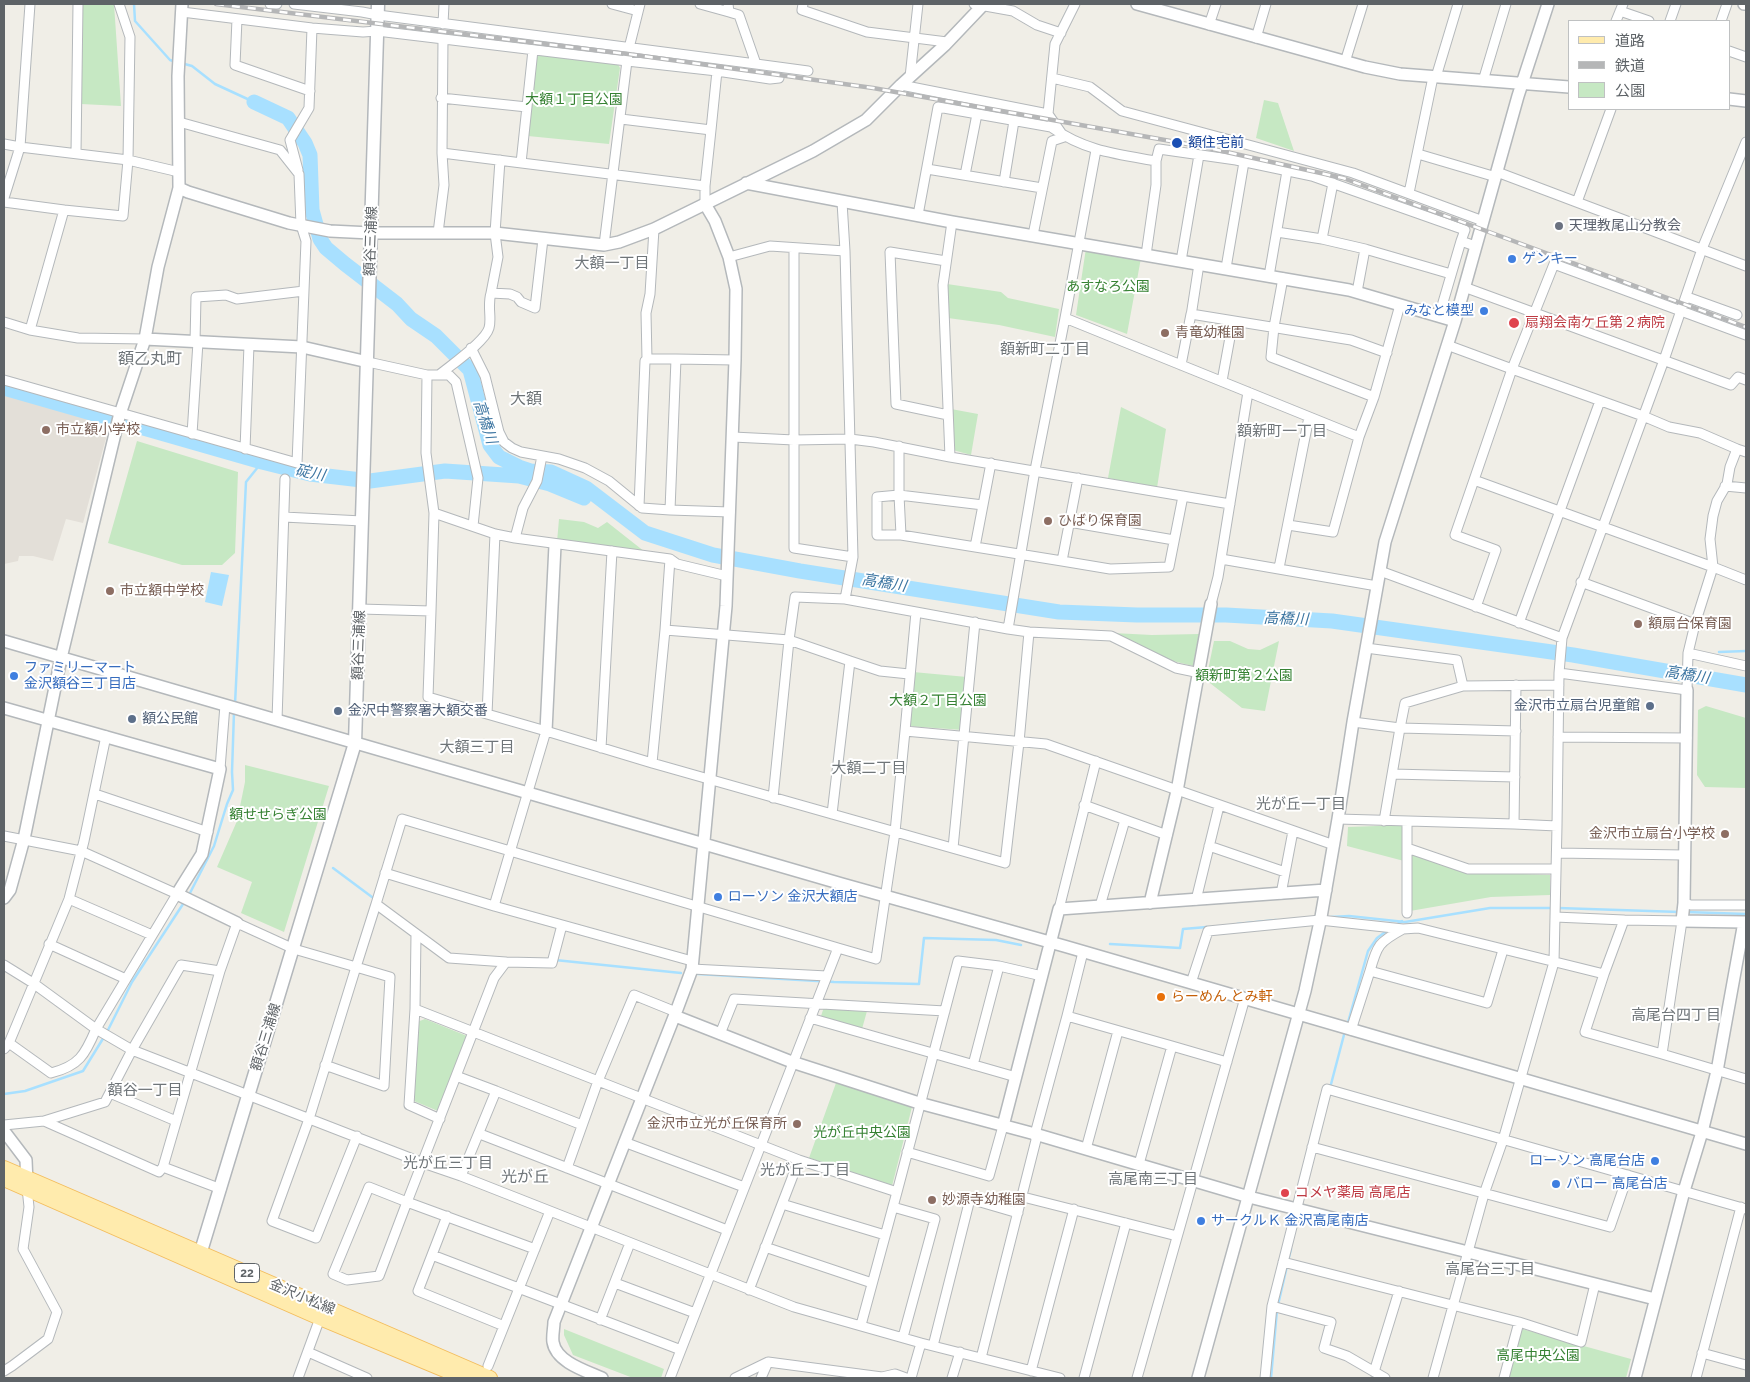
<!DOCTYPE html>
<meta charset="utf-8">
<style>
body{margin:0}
#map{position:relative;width:1750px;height:1382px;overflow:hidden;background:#f0eee7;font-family:Raleway,"Noto Sans JP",sans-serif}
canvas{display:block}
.frame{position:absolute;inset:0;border:5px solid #5e6367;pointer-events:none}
.legend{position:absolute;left:1568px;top:20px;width:162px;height:90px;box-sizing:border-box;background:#fff;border:1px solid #bfc1c2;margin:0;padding:6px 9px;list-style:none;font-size:15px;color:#5e6367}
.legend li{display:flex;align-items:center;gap:10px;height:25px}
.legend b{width:25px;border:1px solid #bfc1c2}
</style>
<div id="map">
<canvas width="1750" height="1382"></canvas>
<div class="frame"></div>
<ul class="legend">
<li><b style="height:6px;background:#ffebad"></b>道路</li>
<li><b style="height:6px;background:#b5b6b7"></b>鉄道</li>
<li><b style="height:14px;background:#c6e8c3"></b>公園</li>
</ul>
</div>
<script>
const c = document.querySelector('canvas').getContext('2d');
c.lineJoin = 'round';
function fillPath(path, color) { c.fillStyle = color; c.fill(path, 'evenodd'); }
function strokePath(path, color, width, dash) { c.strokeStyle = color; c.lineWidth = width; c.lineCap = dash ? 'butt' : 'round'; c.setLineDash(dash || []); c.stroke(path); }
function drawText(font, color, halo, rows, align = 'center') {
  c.font = font + ' Raleway,"Noto Sans JP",sans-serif'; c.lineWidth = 4; c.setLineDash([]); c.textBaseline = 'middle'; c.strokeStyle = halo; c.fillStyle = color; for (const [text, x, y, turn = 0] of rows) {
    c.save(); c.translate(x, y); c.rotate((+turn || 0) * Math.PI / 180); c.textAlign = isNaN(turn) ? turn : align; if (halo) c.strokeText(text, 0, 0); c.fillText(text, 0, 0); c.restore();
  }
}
fillPath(new Path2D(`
 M4 393 103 420 101 426 106 438 83 523 66 519 53 561 33 556H19L18 561 4 564Z`), '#e3dfd8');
fillPath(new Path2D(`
 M83 4H114L121 106 81 104Z
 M539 55 618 64 620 68 609 144 528 136 536 58Z
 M1264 100 1278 103 1294 151 1256 138Z
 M1086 248 1141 258 1127 334 1076 315Z
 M947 284 1001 292 1008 298 1059 309 1055 337 999 325 948 318Z
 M1121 407 1166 429 1157 488 1108 478Z
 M951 409 978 414 971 455 953 450Z
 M137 441 238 472 235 553 222 565H182L108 543Z
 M559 519 584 522 598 528 607 522 645 552 557 542Z
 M1113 633 1152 635 1199 634 1193 666 1173 661Z
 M1214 641H1230L1248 649 1260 650 1279 641 1265 711 1242 708 1206 680Z
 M913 672 967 677 963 730 907 726Z
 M1706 706 1746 718V788L1705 787 1697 775 1698 710Z
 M245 765 329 786 284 932 241 913 252 882 217 867 237 821 245 782Z
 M1405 825 1404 861 1347 846 1348 827Z
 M1411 854 1469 872 1550 875V895L1491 897 1410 911Z
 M825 1004 867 1011 862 1029 821 1016Z
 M425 1019 467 1036 438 1111 414 1101 417 1022Z
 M836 1083 912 1107 892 1186 809 1158Z
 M564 1329 664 1369 661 1378H633L573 1355 564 1335Z
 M1522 1329 1631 1359 1626 1378H1509Z`), '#c6e8c3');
fillPath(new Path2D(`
 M211 572 229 575 222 606 205 602Z`), '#a8e0ff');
strokePath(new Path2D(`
 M134 4 135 21 170 60 176 62
 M181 63 192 66 215 84 254 102
 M1719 652 1746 651
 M235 704 246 482 262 462
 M333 868 376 900
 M189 895 214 846 227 804 233 790 232 772 234 712
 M1558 908 1680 912
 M1686 912 1746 914
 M1331 917 1349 916 1405 922 1490 908H1553
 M1237 924 1276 920
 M1395 926 1402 921
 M1110 944 1180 948 1183 929 1207 927
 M555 960 681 973
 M698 974 834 982 919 984 924 938 996 940 1021 945
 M1347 1026 1368 951 1377 938 1388 930
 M107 1032 132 982 185 901
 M1330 1088 1345 1031
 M4 1094 25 1091 83 1071 104 1037
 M1288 1261 1291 1249
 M1278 1305 1287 1266
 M1271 1378 1277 1310`), '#a8e0ff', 2.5);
strokePath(new Path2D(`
 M254 102 288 118 305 143 310 155 312 210 320 239 326 248 345 264 397 304 411 319 436 336 470 370 490 445 499 457 519 467 531 471 551 472 586 488 645 533 713 555 800 571 1059 612 1137 615H1226L1332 621 1573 655 1746 685
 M4 388 262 462 310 474 370 481 445 471 519 476 550 484 584 498`), '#a8e0ff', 15);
const minor = new Path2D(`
 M30 4 20 147 128 160 123 216 64 210 30 330
 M119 4 130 37 128 160 179 172
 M270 4H277
 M294 4 362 12 378 15 756 64 739 15 729 12 728 4
 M612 4 638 11
 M640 4 629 48 627 61 717 71 770 79 779 78
 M700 4 729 12
 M803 4 802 10 867 32 947 42
 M974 4 1013 11 1037 25 1061 33
 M1620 11 1649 21
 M182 12 312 28 363 32 377 31 627 61 604 245
 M237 19 235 65 310 91
 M1616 21 1623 4
 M1670 21 1676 4
 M1721 21 1727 4
 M443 24 444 4
 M1209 25 1216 4
 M1256 38 1266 4
 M1729 51 1746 57
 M1345 62 1363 4
 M756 64 808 71
 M910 77 918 4
 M1436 77 1458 4
 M1052 78 1090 87 1122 111 1353 173 1483 221
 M1483 81 1506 4
 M901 85 1048 114
 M441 98 527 107
 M621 119 711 130 705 186V204
 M711 130 717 71
 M4 144 20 147 4 198
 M76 153 78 4
 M442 153 443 39
 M1418 154 1496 177
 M500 160 495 233 498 257 491 293 510 294 517 297 521 302 535 308 543 239
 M521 163 533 50
 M927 169 1042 188
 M298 170 290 140 309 108 312 28
 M1497 172 1746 266
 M965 175 977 114
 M1004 182 1014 121
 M1333 183 1322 239 1365 249 1357 292
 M1409 193 1433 77
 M4 202 64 210
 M1577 202 1611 109
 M918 215 938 107 1051 127C1085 151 1116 154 1156 161L1159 149 1236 160 1312 176 1465 230 1461 241 1475 246
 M654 229 650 294 646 313 647 359H676
 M1277 232 1322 239
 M438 233 444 185 442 153 705 186
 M1033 235 1052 141 1064 137 1048 114 1055 44 1075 4
 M794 248V548L853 557
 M1365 249 1451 274
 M845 251 853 557 845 599 916 612 905 731
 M1146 255 1156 185V161
 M729 257 770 246 845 251 842 202
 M946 261 890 252 896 404 948 415
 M1181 261 1199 155
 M1226 268 1244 162
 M1269 276 1287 171
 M1283 278 1274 327 1271 357 1374 397
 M1464 287 1731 385 1738 377 1746 380
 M1687 297 1737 315
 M1191 316 1199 264
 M1439 316 1461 241
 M1065 318 1359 437 1374 397 1400 305
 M4 322 30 330 78 338 145 339
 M1746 335 1554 264 1512 369 1643 416 1669 427 1700 433 1737 449 1746 452
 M195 342 196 297 226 295 237 299 304 291
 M1447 345 1512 369 1474 480 1713 567 1695 624 1688 653 1746 666
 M471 348 485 376 499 432 504 442 512 448 521 452 559 459 585 468 609 481 642 508 670 510
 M368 362 427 375 426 453 434 513 495 534 515 538 670 559 665 630
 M1181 365 1191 314 1351 340 1387 353
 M427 375H449L456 382 478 478 473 526
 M439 375C451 365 485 342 489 328 492 318 487 306 491 293
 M4 380 297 463 306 241 301 225 299 174 280 150 179 122
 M1222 381 1233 321
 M192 434 198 342
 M733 437 794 440 850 439 874 442 950 457 1230 504
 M899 446V495L877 497V535H901L1062 561 1078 478
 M245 449 249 345
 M1737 449 1730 467 1727 484 1717 501 1713 516 1710 539 1713 567 1746 580
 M950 457 943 285 952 222
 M1474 480 1455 535 1496 550 1476 607
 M1725 486 1746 488
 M639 506 645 361 647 359
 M730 512 670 510 676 359 735 360
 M284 517 362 521
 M1069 522 1174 540
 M1288 525 1333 532 1359 437
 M901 535 899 495 983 505
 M515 538 523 508 537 481 541 461
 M975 547 991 463
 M670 559 677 564 727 576
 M1221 559 1377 586
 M1062 561 1110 569 1169 567 1183 496
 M1279 568 1309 417
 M1380 571 1562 638
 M1581 582 1695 624
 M1211 604 1218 577 1248 392
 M360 609 431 611 428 697 487 714 495 534
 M431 611 434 513
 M916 612 1008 629 1035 470 1065 318 1096 150
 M1519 623 1600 401
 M1008 629 1029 632
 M1366 648 1457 660 1463 686 1559 685
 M850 661 880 671 909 674
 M1559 673 1687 690 1688 653
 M487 714 546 731
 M277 720 285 479
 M1353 722 1400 728 1405 703 1463 686
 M1558 737 1687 738
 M601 748 612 551
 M652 763 1005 863 1019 742 1029 632 1111 636 1176 668 1200 673
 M220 769 225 705
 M1392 774 1515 777
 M95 794 208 832
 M773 798 789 640 795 597 845 599
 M1084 805 1167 835
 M1338 819 1514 824 1557 826 1559 673 1562 638 1664 360 1702 249 1746 142
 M1384 821 1400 728 1516 731
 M1514 824 1516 685
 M4 836 81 851 177 894 96 1029C85 1055 79 1066 51 1073L9 1043 4 1049
 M1209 846 1285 872
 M953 848 975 622
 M1407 848 1468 869H1555
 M1557 853 1684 855
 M385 873 494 906
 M1281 894 1293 831
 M69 899 152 935
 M1196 900 1219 806
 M1684 903 1691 905H1746
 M376 904 402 819 838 948 827 976
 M1100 906 1125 820
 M1059 909 1096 761
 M1407 913V821
 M1555 917 1557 826
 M1403 929C1379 942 1377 945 1370 971L1487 1003 1503 950
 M49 944 126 979
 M838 948 876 959 895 832 905 731 1046 744 1334 845
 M692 961 494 906 546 731 652 763 665 630 789 640 850 661 832 814
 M4 965 33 983 96 1029 132 1050 423 1163 461 1176 794 1307 921 1343 1060 1378
 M1191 983 1208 931 1320 920 1403 929 1418 928 1604 974 1624 920 1682 921 1662 1054 1585 1032 1604 974
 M415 1009 416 934
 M1067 1016 1172 1046 1139 1164
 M810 1018 1016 1077
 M1351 1030 1370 971
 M720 1034 734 999 945 1011
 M9 1043 69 899 84 841 106 736
 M1172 1046 1227 1062
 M1662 1054 1746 1079
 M325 1065 384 1086 390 977 356 967 376 904 449 958 506 962
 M973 1065 999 966
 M456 1076 407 1202 535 1249
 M496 1091 582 1125
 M110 1093 176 1121
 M440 1119 409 1105 415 1009 799 1160 897 1192 958 961 999 966 1042 976
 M44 1121 159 1172 163 1167 220 971
 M4 1125 44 1121 105 1102 132 1050 181 965 220 971 237 923 294 949 356 967 309 1119 272 1221 316 1238 357 1136
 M480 1134 727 1230
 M624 1142 744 1187
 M1312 1147 1610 1227 1628 1175
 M1086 1149 1118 1031
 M907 1152 989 1176 1003 1126
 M163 1167 221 1189
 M567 1168 598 1081 634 995 676 1012
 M461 1176 496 1091 456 1076 494 978 506 962 552 963 562 925
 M369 1187 407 1202 379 1276 347 1280 333 1274Z
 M1023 1197 1177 1236
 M782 1204 799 1160
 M893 1207 935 1219 903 1337
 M447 1216 418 1291 504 1326
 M765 1247 872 1283
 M432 1255 681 1350
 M1283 1262 1519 1322 1581 1342 1595 1284
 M615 1283 695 1313
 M749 1290 782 1204 885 1235
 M1272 1306 1331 1322 1324 1348 1347 1356 1385 1378
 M600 1320 630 1243
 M861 1325 897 1192
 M933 1346 970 1199 1018 1213
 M308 1352 367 1378
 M1702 1353 1746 1365
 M981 1358 1036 1140 1035 1134 1067 1016 1083 952
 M488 1366 550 1211
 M4 1371 12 1366 48 1339 57 1312 23 1249 29 1207 27 1188
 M1031 1371 1074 1209
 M1374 1372 1399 1291
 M298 1378 320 1318
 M670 1378 827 976 692 969
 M735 1378 768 1362 882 1377 895 1374 906 1378
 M761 1378 768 1362
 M911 1378 921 1343
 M952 1378 960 1352
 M1084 1378 1126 1223
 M1137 1378 1245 998
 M1265 1378 1272 1306 1327 1089 1746 1209
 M1433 1378 1484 1194 1503 1140 1554 962 1555 917 1624 920
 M1504 1378 1519 1322
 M1696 1378 1741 1207`);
const tertiary = new Path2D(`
 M182 4 178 76 179 188 158 267 145 339 302 347 368 362
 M1137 4 1365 67 1400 74 1569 87
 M1744 4H1746
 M1729 99 1746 101
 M746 183 952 222 1349 290 1455 321
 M179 188 188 192 289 223 330 231 371 233H495L604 245 619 242 654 229 813 151 866 120 901 85 945 45 984 4
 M4 641 842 884 1064 946 1746 1144
 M4 708 220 769 202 854 177 894 237 923
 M546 731 555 545
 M4 898 10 890 24 839 61 658 119 417 145 339
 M1150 903 1177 791 1211 604
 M675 1016 792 1062 919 1103 1035 1134 1249 1197 1655 1299
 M1003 1126 1059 909 1326 890
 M4 1131 26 1160 27 1184
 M602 1378C586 1371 556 1362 553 1342 552 1336 554 1328 554 1322L676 1012 692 969 726 606 735 360 736 289 729 257 715 221 705 204
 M1198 1378 1305 991 1321 917 1338 819 1353 722 1385 542 1455 321 1518 96 1548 4
 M1635 1378 1684 1191 1702 1132 1717 1071 1744 922 1682 921 1684 903 1687 690`);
const secondary = new Path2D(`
 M198 1261 355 743 378 4`);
const primary = new Path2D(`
 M4 1168 490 1378
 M4 1179 320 1318 464 1378`);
strokePath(minor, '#b4b8bb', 11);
strokePath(tertiary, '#b4b8bb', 14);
strokePath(secondary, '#b3b7bb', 15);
strokePath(primary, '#f3bd5d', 16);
strokePath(minor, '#fff', 9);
strokePath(tertiary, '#fff', 11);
strokePath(secondary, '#fff', 12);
strokePath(primary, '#ffebad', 14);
const rail = new Path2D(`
 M216 4 628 54 873 88 1204 147 1343 178 1746 327`);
strokePath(rail, '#b5b6b7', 4.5);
strokePath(rail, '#fff', 2.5, [8]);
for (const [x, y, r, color] of [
 [1177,143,6,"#1a4fb4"],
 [1559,226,5,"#6b7280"],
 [1512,259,5,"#3f7fe0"],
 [1484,311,5,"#3f7fe0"],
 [1514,323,6,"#e0444e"],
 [1165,333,5,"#8d6e63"],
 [46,430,5,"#8d6e63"],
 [1048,521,5,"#8d6e63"],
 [110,591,5,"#8d6e63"],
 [1638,624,5,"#8d6e63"],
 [14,676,5,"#3f7fe0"],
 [1650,706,5,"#5c6f8a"],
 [338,711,5,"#5c6f8a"],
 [132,719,5,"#5c6f8a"],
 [1725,834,5,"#8d6e63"],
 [718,897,5,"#3f7fe0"],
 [1161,997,5,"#e8710a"],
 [797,1124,5,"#8d6e63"],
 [1655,1161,5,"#3f7fe0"],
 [1556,1184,5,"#3f7fe0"],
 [1285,1193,5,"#e0444e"],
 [932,1200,5,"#8d6e63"],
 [1201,1221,5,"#3f7fe0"]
]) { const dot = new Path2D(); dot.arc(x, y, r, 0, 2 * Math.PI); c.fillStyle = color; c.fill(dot); strokePath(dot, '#fff', 2); }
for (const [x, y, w] of [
 [247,1273,25]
]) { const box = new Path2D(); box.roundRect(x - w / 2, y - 9.5, w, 19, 4); c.fillStyle = '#fff'; c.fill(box); strokePath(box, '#5e6367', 1); }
drawText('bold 12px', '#5e6367', null, [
 ["22",247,1273]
]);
drawText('14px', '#368233', '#fff', [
 ["大額１丁目公園",574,100],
 ["あすなろ公園",1108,287],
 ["額新町第２公園",1244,676],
 ["大額２丁目公園",938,701],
 ["額せせらぎ公園",278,815],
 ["光が丘中央公園",862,1133],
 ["高尾中央公園",1538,1356]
]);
drawText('14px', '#164399', '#fff', [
 ["額住宅前",1188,143]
], 'left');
drawText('14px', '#5b616d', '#fff', [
 ["天理教尾山分教会",1569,226]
], 'left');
drawText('14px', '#5e6367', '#fff', [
 ["額谷三浦線",371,241,-88],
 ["額谷三浦線",359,645,-88],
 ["額谷三浦線",266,1037,-73],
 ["金沢小松線",302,1297,23]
]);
drawText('14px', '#366cbe', '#fff', [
 ["ゲンキー",1522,259],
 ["みなと模型",1474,311,"right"],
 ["ファミリーマート",24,668],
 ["金沢額谷三丁目店",24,684],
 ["ローソン 金沢大額店",728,897],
 ["ローソン 高尾台店",1645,1161,"right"],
 ["バロー 高尾台店",1566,1184],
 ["サークルＫ 金沢高尾南店",1211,1221]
], 'left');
drawText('14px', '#be3a42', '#fff', [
 ["扇翔会南ケ丘第２病院",1525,323],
 ["コメヤ薬局 高尾店",1295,1193]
], 'left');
drawText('14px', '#785e54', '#fff', [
 ["青竜幼稚園",1175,333],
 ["市立額小学校",56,430],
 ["ひばり保育園",1058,521],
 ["市立額中学校",120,591],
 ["額扇台保育園",1648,624],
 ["金沢市立扇台小学校",1715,834,"right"],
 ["金沢市立光が丘保育所",787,1124,"right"],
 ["妙源寺幼稚園",942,1200]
], 'left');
drawText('14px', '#4e5e75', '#fff', [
 ["金沢市立扇台児童館",1640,706,"right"],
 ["金沢中警察署大額交番",348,711],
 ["額公民館",142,719]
], 'left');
drawText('14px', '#c56008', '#fff', [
 ["らーめん とみ軒",1171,997]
], 'left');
drawText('15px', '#6f7579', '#fff', [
 ["大額一丁目",612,263],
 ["額新町二丁目",1045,349],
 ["額新町一丁目",1282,431],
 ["大額三丁目",477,747],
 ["大額二丁目",869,768],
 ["光が丘一丁目",1301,804],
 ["高尾台四丁目",1676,1015],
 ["額谷一丁目",145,1090],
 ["光が丘三丁目",448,1163],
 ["光が丘二丁目",805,1170],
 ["高尾南三丁目",1153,1179],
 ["高尾台三丁目",1490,1269]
]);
drawText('italic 15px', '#3d76a2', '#fff', [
 ["高橋川",485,422,72],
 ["碇川",310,473,11],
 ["高橋川",884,583,9],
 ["高橋川",1286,619,2],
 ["高橋川",1687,675,9]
]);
drawText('16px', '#6f7579', '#fff', [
 ["額乙丸町",150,359],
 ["大額",526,399],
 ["光が丘",525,1177]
]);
</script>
